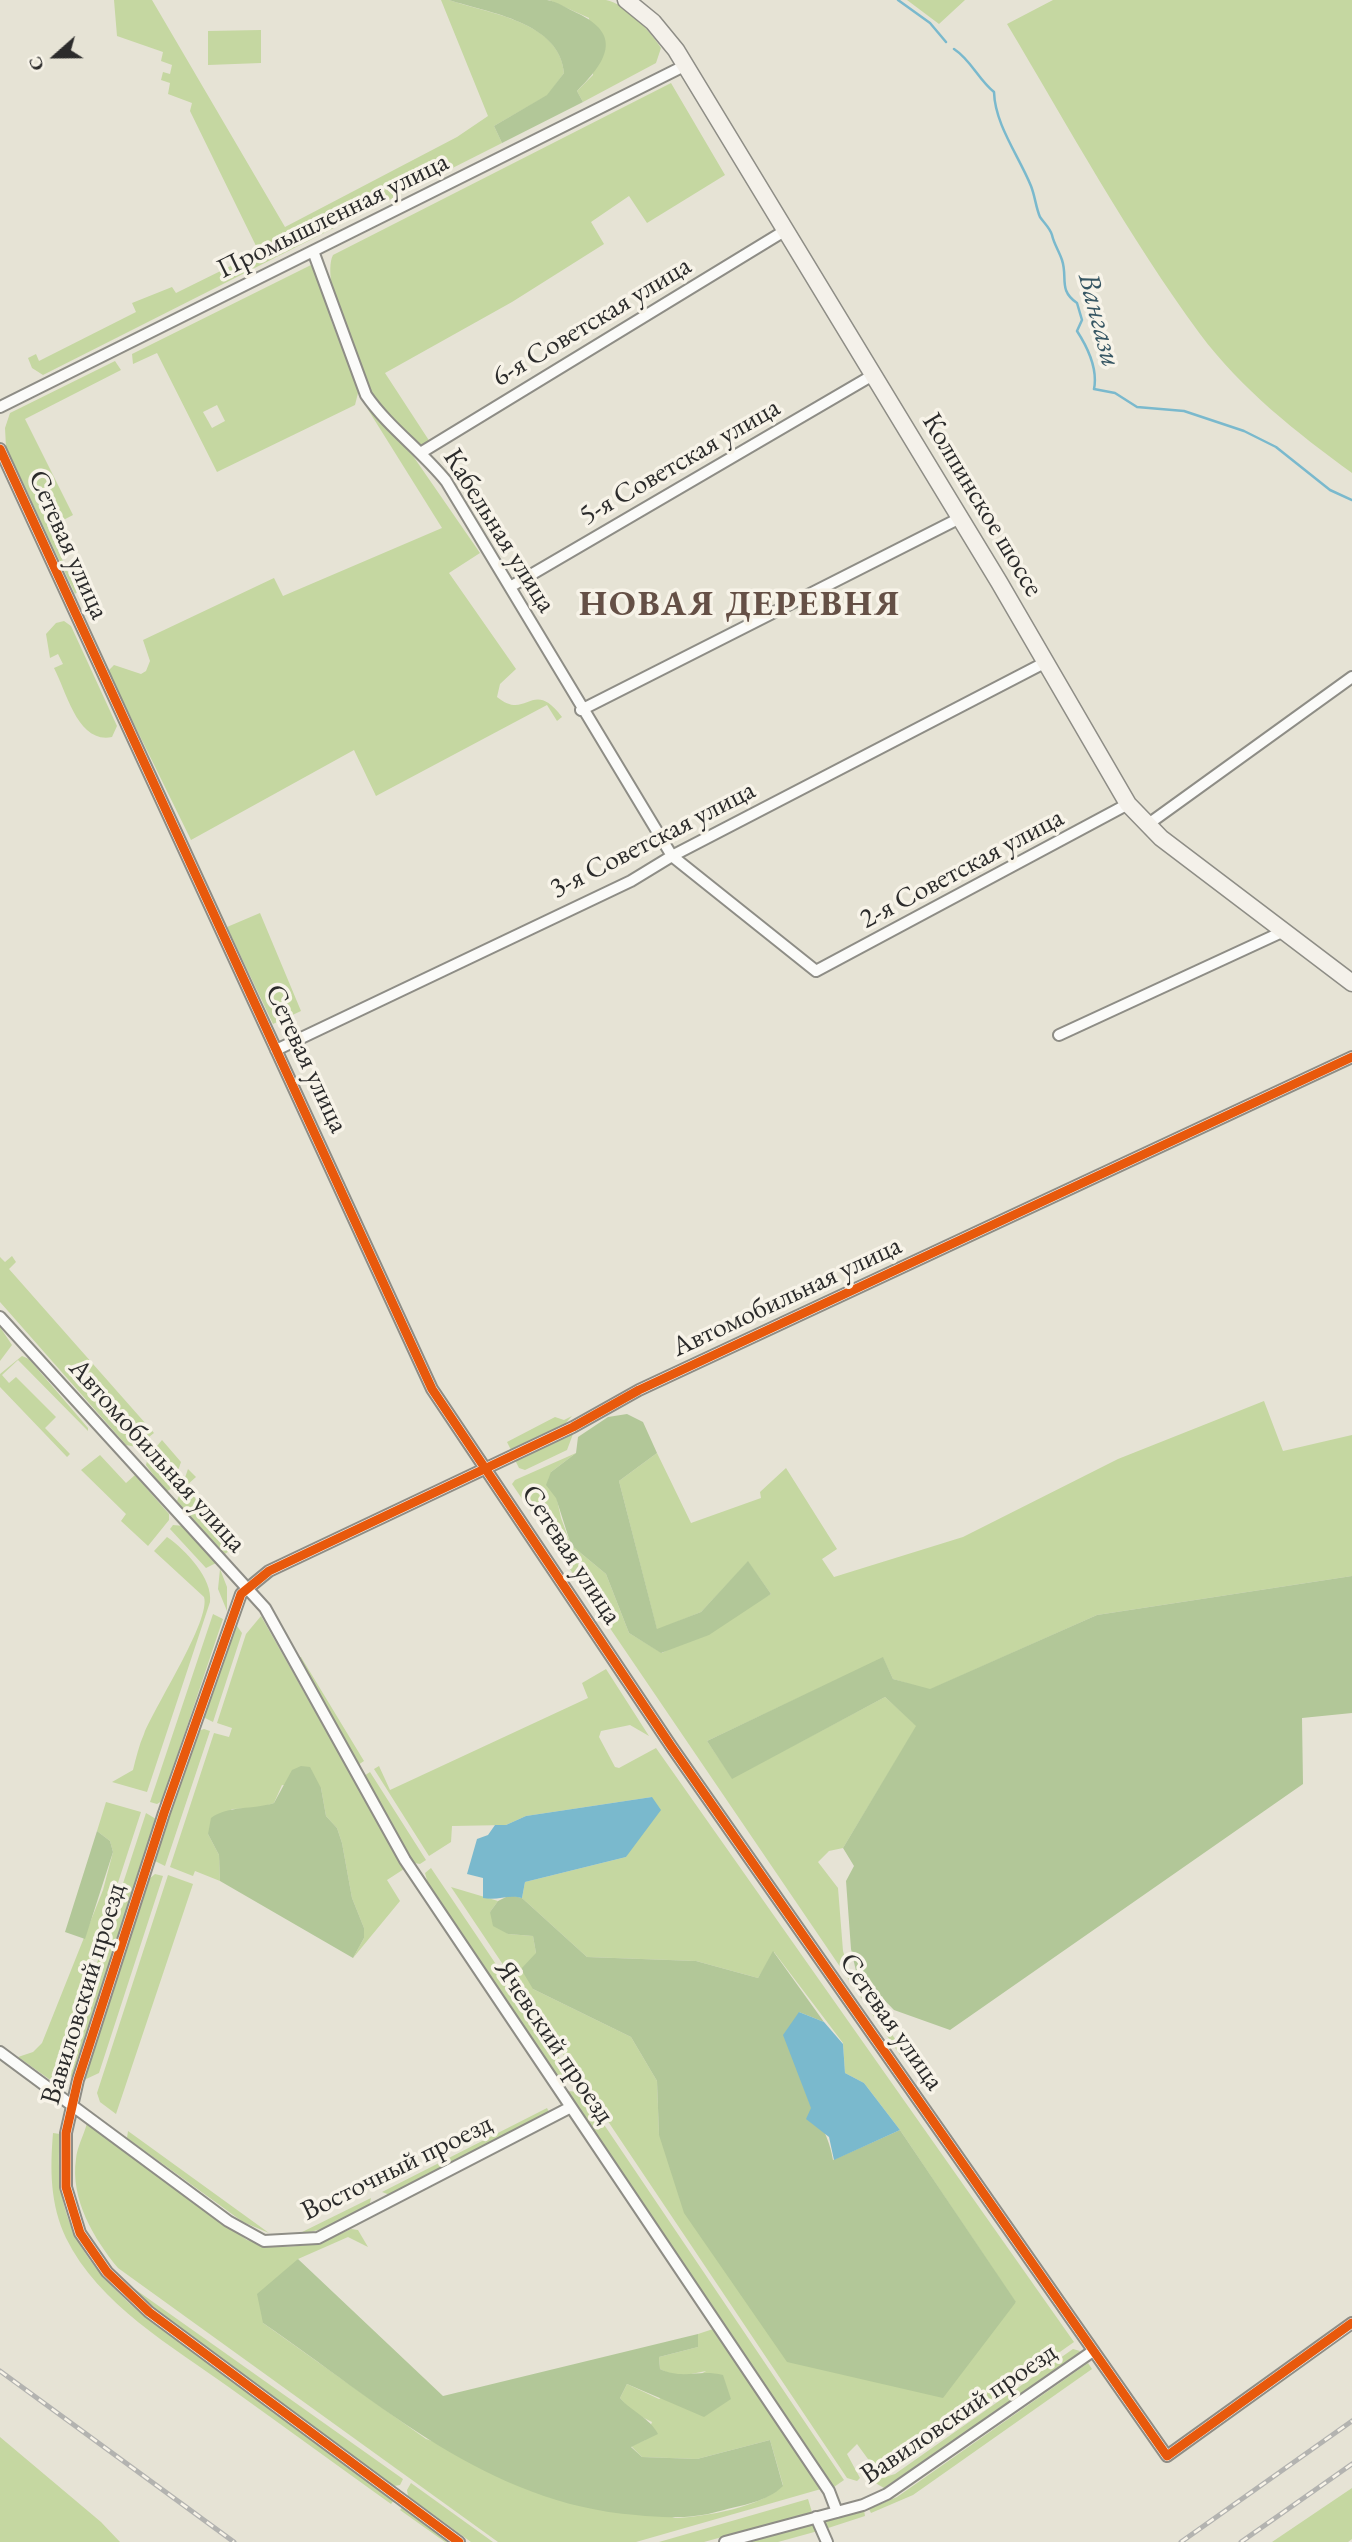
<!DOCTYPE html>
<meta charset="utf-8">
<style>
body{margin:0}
#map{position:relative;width:1352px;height:2542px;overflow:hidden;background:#e6e3d5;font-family:"EB Garamond",serif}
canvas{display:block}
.north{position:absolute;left:21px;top:21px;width:70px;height:70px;-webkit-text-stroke:5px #f7f3e8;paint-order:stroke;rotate:249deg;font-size:19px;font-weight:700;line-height:28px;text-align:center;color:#2b2b2b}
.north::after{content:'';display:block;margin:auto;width:24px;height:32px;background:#2b2b2b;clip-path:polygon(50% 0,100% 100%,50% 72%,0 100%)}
</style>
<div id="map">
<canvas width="1352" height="2542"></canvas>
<div class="north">С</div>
</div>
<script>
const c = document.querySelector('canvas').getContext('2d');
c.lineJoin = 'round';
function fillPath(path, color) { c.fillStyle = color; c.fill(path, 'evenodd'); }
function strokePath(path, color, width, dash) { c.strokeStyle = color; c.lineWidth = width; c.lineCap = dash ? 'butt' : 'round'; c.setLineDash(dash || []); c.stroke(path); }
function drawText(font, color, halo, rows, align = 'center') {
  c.font = font + ' "EB Garamond",serif'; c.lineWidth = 7; c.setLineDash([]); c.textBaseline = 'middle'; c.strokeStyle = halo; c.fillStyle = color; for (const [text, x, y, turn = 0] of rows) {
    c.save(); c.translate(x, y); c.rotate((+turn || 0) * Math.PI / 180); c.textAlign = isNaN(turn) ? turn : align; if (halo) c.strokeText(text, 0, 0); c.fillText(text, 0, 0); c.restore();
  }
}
fillPath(new Path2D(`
 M114 0H152L285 227 457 137 488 116 441 0H449C489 14 560 21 564 73L548 95 494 126 502 143 43 375 32 368 28 358 36 354 39 361 136 312 132 303 172 287 176 293 259 252 190 111 192 103 168 94 170 83 161 80 163 72 170 74 172 65 161 61 163 52 117 36Z
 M549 0C567 0 589 0 606 0 626 4 651 32 661 48L656 63 583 102 577 91 593 75 589 18Z
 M907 0H965L939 24Z
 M1053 0H1352V473C1297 433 1241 389 1200 334 1128 236 1069 128 1007 24Z
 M261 30V63L208 65V31Z
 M671 83 725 175 647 223 629 196 591 222 604 244 512 302 385 373 430 442 421 448C408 436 393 424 382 410 363 386 319 282 333 255Z
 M311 265 318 272 332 323 359 389 355 405 217 472 157 353 133 364 132 354ZM217 405 225 421 212 428 203 412Z
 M115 361 121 370 25 419 73 515 48 528 77 592 75 594 6 447 5 428 10 413Z
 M367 408 413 456 480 553 449 573 516 669 500 684 497 697C527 722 532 677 562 717L557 721 547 705 376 796 354 750 191 840 108 671 114 665 141 674 146 671 150 661 143 640 274 578 283 596 442 528Z
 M64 621 71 626 117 726 112 737C78 744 67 693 54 668L63 664 58 654 50 658 46 634 56 623Z
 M260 913 301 1011 273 1024 227 927Z
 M12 1256 16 1262 9 1269 154 1433 136 1447 126 1445 0 1302V1257L5 1262Z
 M0 1327 12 1345 0 1361Z
 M22 1356 29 1359 88 1428V1431L18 1360 2 1375 9 1383 16 1377 56 1417 45 1428 70 1454 67 1457 0 1387V1374Z
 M1264 1401 1283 1451 1352 1435V1576L1097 1615 929 1690 893 1679 883 1658 707 1741 732 1778 885 1697 917 1726 843 1848 829 1851 818 1862 838 1888 843 1951 850 1974 900 2046V2055L512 1484 515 1480 576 1453 551 1472 561 1518 571 1545 606 1574 629 1633 662 1653 771 1594 748 1562 701 1612 657 1630 619 1481 657 1453 691 1523 761 1498 760 1492 786 1468 837 1549 822 1559 834 1577 963 1537 1118 1459Z
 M572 1416 563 1426 511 1450 507 1442 555 1417 564 1420Z
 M573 1434 567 1450 525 1470 519 1468 515 1460Z
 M162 1440 181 1462 172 1488 166 1492 146 1465 148 1457Z
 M100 1455 126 1483 135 1475 169 1514V1520L148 1546 121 1521 126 1514 81 1470Z
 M188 1469 196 1477 186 1486 233 1548 225 1554 177 1501Z
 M173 1525 184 1526 216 1563 206 1568 170 1529Z
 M167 1537C186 1550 213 1579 210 1602L147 1792 112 1782 133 1770C136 1758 139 1745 144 1734 156 1704 211 1620 204 1597L154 1551Z
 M220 1569 227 1587V1611L218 1589Z
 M213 1614 223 1619 162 1801 157 1804 150 1802Z
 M261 1616 404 1869 387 1880 400 1901 353 1958 364 1938V1928L352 1898 342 1843 337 1828 326 1816 321 1788 282 1785 274 1803 259 1808 232 1809 208 1834 219 1855 220 1881 195 1871 193 1876 170 1867 214 1733 229 1737 232 1728 217 1723 246 1634Z
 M235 1623 242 1633 213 1722 205 1718 203 1713Z
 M299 1657H301L364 1761 358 1765Z
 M606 1669 649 1736 630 1725 601 1731 599 1737 615 1767 619 1768 656 1748 1074 2342 893 2470 869 2477 876 2470 857 2444 847 2454 860 2478 857 2481 847 2478 451 1887 498 1901 490 1912 508 1934 533 1936 536 1953 533 1989 631 2037 657 2081 659 2135 1016 2303 900 2130 864 2083 845 2073 843 2043 774 1952 758 1978 696 1961 587 1957 522 1898 525 1882 626 1857 652 1797 526 1816 506 1825 452 1826 451 1842 429 1856 374 1769 379 1766 390 1790 588 1698 582 1683Z
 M204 1729 210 1731 165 1866 155 1861 198 1731Z
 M370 1772 426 1860 420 1864 414 1863 364 1776Z
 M106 1802 141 1812 59 2064 56 2084 18 2057 33 2052 42 2043 103 1890 113 1852 110 1841 97 1831Z
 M146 1813 156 1819 73 2077 63 2074 65 2061Z
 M431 1868 568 2071 564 2087 428 1884 425 1873Z
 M155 1874 163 1876 99 2073 84 2080 149 1879Z
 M168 1875 193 1884 116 2114 100 2102 97 2093Z
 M566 2091 582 2092 844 2480 834 2487Z
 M547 2108 549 2112 390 2195 382 2192Z
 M87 2123 247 2240C286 2252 314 2247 351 2229L358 2230 368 2247 348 2237 298 2259 263 2323 426 2439 675 2518C704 2517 763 2507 783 2485L770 2440 697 2459 642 2457 631 2446 645 2440 652 2422 632 2412 620 2398 627 2384 659 2399 706 2371 676 2377 660 2369 659 2357 698 2347V2334L713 2329 821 2489 636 2542H498L118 2268C94 2239 70 2199 76 2159 77 2147 84 2135 87 2123Z
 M128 2131 269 2233 243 2222 127 2138Z
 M53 2133 60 2134C53 2216 79 2258 138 2311L394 2500 391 2504C337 2465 284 2427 230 2388 173 2347 98 2304 66 2238 50 2204 50 2170 53 2133Z
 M371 2198 369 2207 326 2228 294 2236Z
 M122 2280 403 2479 400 2485 394 2486 152 2308Z
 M1073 2349 1080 2351 1076 2356 884 2488 872 2481 895 2474Z
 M1088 2363 1092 2369 913 2495 871 2513 869 2509 897 2497Z
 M0 2437 101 2522 120 2542H0Z
 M411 2483 493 2542H471L408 2496 407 2490Z
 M1352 2488V2539L1348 2542H1272Z
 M808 2499 812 2512 704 2542H659Z
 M403 2506 452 2542H445L400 2510Z
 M864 2510 865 2516 822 2530 820 2522Z
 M815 2523 818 2531 778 2542H748Z`), '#c5d7a1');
fillPath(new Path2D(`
 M449 0C481 0 516 0 547 0 557 1 568 9 577 13 624 35 606 62 577 91L583 102 502 143 494 126 547 95 564 73C560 22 489 13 449 0Z
 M627 1414 643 1422 657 1453 619 1481 657 1629 701 1612 748 1561 771 1594 709 1635 661 1653 629 1633 606 1574 571 1545 556 1498 546 1485 551 1472 576 1453 578 1437 608 1417Z
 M1352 1576V1713L1302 1718 1303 1784 950 2030 894 2010 856 1971 851 1949 846 1881 854 1866 843 1848 916 1726 885 1697 732 1779 707 1741 883 1657 893 1679 930 1689 1097 1615Z
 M301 1766 310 1767 321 1788 326 1816 337 1828 342 1843 352 1898 364 1928V1938L353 1958 220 1881 219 1855 208 1834 211 1818C228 1805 253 1810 274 1803L292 1770Z
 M97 1831 110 1841 113 1852 85 1939 65 1932Z
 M510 1895 522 1898 587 1957 696 1961 758 1978 773 1951 824 2022 799 2012C799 2031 796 2054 800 2073 806 2105 828 2127 833 2160L900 2130 1016 2302 943 2398 787 2362 684 2213 659 2135 657 2081 631 2037 533 1989 521 1969 536 1953 533 1936 508 1934 493 1926 490 1912 498 1901Z
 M298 2259 443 2396 698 2334V2347L659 2357 660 2369C683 2380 699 2369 723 2375L731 2399 704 2417 627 2384 620 2398C632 2412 650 2418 658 2434L631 2447 642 2457 697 2459 770 2440 783 2486C767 2502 742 2505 720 2511 692 2519 665 2518 636 2515 488 2504 380 2403 263 2323L257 2294Z`), '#b2c798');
fillPath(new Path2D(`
 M652 1797 661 1810 626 1857 525 1882 522 1898C508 1894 498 1901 483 1898V1878L467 1874 477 1839 488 1835 495 1825H506L526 1816Z
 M799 2012 824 2022 843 2044 845 2073 864 2083 900 2130 834 2160 829 2137 806 2119 811 2108 783 2035Z`), '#7ab9cd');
strokePath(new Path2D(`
 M898 0 930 23 946 42
 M954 49C971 60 978 79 994 92 995 125 1019 156 1031 186 1035 196 1036 208 1040 217 1044 223 1050 228 1052 235 1054 244 1059 251 1062 260 1068 278 1058 290 1077 303L1082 320 1077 331C1088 348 1098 369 1094 389L1115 393 1137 407 1184 411 1244 431 1276 447 1330 490 1352 500`), '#7ab9cd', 2.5);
const minor = new Path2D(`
 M313 251 366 395C388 427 421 450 446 481L672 856 816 971 1128 804
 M0 407 686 65
 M0 449 432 1389 671 1746 1167 2456 1352 2323
 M422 452 786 230
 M510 587 873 375
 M581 710 960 518
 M1147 825 1352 677
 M1059 1035 1282 932
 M276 1050 631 881 672 856 1046 662
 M0 1317 265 1608 405 1860 829 2491 837 2512
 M0 2052 228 2221 264 2241 318 2238 571 2107
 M816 2517 827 2542
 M459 2542 149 2312 107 2272 80 2233 66 2187V2133L78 2080 164 1813 241 1594 269 1571 573 1427 639 1390 1352 1057
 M725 2542 863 2505 887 2494 1093 2351`);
const secondary = new Path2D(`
 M626 0 653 22 676 50 999 582 1128 804 1161 838 1352 983`);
strokePath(minor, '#8e8d86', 14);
strokePath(secondary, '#8e8d86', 19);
strokePath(minor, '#fbfbf9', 10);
strokePath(secondary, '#f4f1ea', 16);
const rail = new Path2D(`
 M0 2371 234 2542
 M1181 2542 1352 2421
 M1241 2542 1352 2464`);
strokePath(rail, '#b3b3b0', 5);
strokePath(rail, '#f7f3e8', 2.5, [8]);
strokePath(new Path2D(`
 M0 449 432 1389 671 1746 1167 2456 1352 2323
 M459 2542 149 2312 107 2272 80 2233 66 2187V2133L78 2080 164 1813 241 1594 269 1571 573 1427 639 1390 1352 1057`), '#e8590c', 9);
drawText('28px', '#2b2b2b', '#f7f3e8', [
 ["Промышленная улица",333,216,-26],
 ["6-я Советская улица",592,322,-31],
 ["5-я Советская улица",680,462,-30],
 ["Колпинское шоссе",982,505,59],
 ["Кабельная улица",499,531,58],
 ["Сетевая улица",68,545,66],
 ["3-я Советская улица",653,840,-27],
 ["2-я Советская улица",962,869,-28],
 ["Сетевая улица",306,1059,65],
 ["Автомобильная улица",787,1297,-25],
 ["Автомобильная улица",157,1456,48],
 ["Сетевая улица",571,1555,57],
 ["Вавиловский проезд",84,1994,-73],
 ["Сетевая улица",891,2022,55],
 ["Ячевский проезд",554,2042,56],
 ["Восточный проезд",397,2168,-26],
 ["Вавиловский проезд",959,2414,-34]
]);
drawText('italic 30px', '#365663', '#f7f3e8', [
 ["Вангази",1099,320,75]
]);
c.letterSpacing = '2px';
drawText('bold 35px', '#655046', '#f7f3e8', [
 ["НОВАЯ ДЕРЕВНЯ",740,605]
]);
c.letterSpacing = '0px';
</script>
